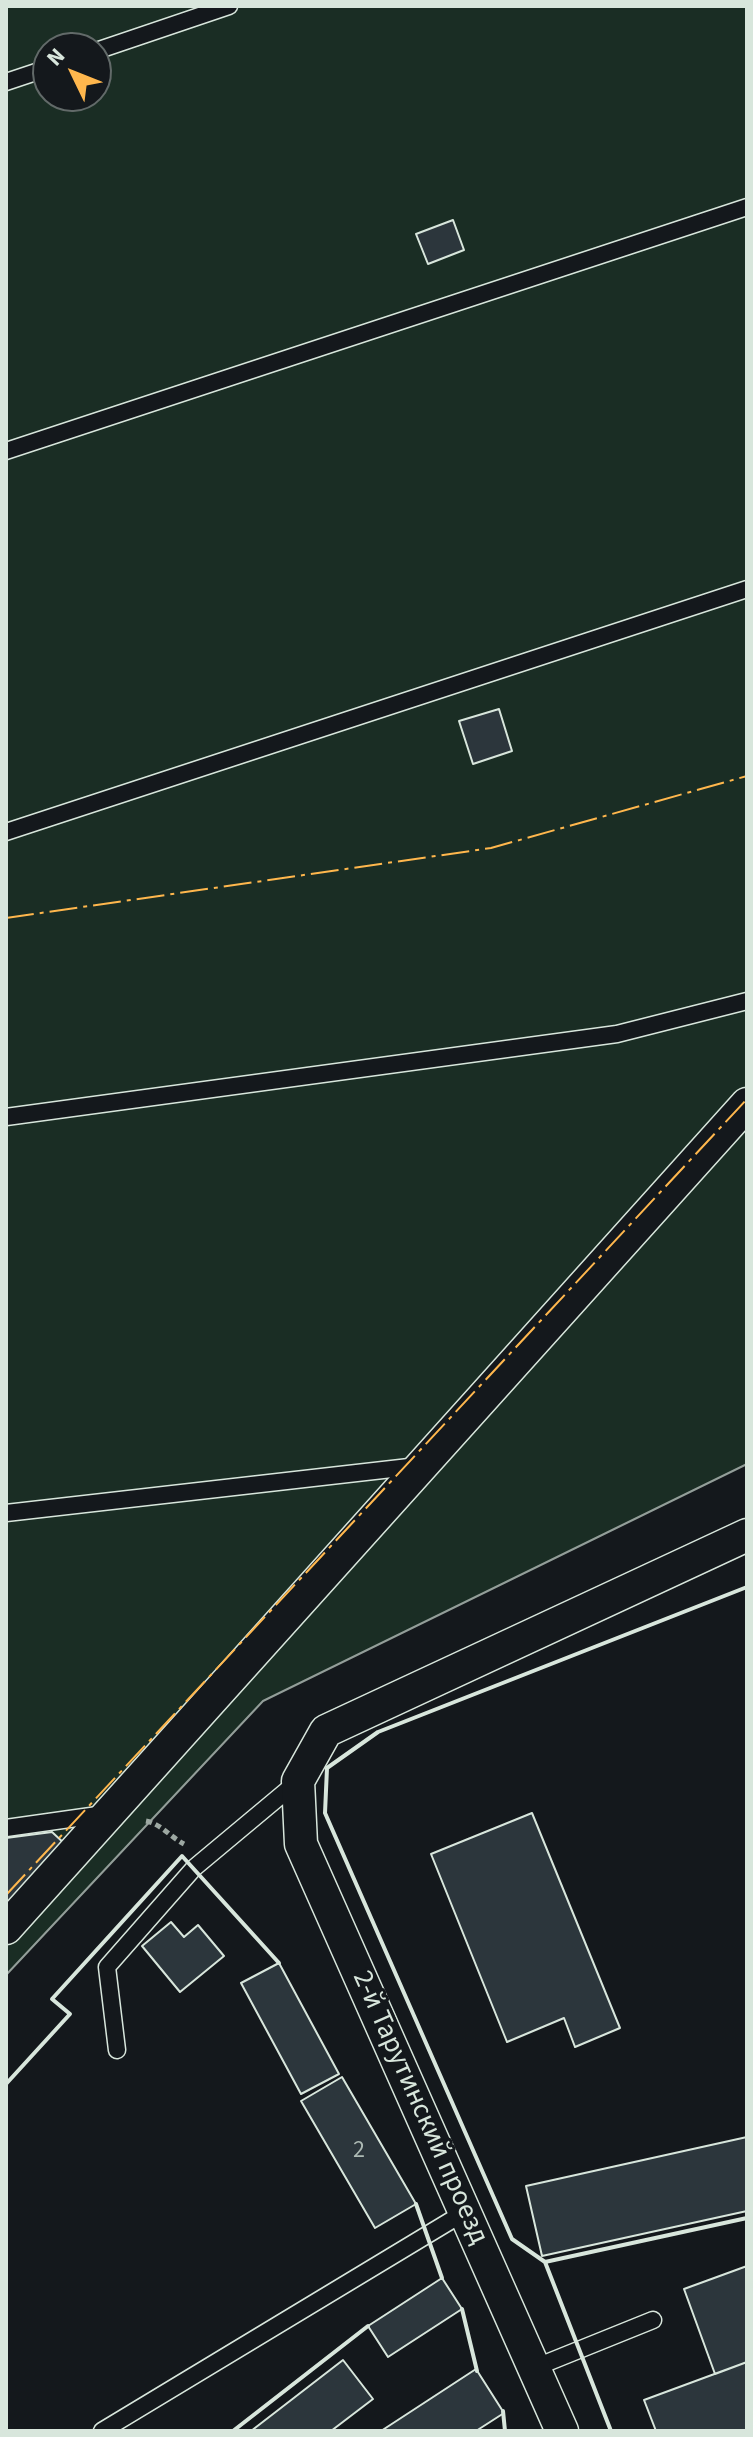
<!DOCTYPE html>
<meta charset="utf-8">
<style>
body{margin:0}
#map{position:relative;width:753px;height:2437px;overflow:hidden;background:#14181c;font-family:"Source Sans 3",sans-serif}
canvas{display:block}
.frame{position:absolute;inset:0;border:8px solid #d8e6dc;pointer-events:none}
.north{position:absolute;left:32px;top:32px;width:80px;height:80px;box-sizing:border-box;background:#14181c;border:2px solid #626a69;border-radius:50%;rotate:313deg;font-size:22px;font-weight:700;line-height:32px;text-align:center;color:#d8e6dc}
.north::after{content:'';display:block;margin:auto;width:28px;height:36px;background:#ffb74d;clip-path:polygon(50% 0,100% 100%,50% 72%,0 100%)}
</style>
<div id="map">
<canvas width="753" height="2437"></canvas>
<div class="frame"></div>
<div class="north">N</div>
</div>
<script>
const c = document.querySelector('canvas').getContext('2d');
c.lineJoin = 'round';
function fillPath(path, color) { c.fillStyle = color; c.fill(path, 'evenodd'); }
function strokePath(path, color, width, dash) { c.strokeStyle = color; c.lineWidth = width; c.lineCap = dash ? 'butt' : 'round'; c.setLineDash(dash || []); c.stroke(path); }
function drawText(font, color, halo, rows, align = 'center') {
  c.font = font + ' "Source Sans 3",sans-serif'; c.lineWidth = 6; c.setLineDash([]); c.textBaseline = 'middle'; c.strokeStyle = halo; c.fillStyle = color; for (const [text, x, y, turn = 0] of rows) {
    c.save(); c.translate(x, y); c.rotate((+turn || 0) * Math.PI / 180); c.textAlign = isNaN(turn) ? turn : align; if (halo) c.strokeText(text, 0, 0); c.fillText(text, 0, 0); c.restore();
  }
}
const green = new Path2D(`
 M6 6H747V1464L263 1701 6 1975ZM48 48H96V96H48Z`);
fillPath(green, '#1a2d24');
strokePath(green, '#939e99', 2);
const building = new Path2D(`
 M453 220 464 250 428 264 416 234Z
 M499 709 512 751 473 764 459 721Z
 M532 1813 620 2028 575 2047 564 2018 507 2042 431 1854Z
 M52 1832 66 1845 6 1910V1838Z
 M171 1922 184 1937 198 1925 224 1956 180 1992 142 1946Z
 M279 1963 339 2074 301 2094 241 1983Z
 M342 2077 416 2204 375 2228 301 2101Z
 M747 2137V2211L542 2256 526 2186Z
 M747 2266V2362L715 2374 684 2289Z
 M442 2278 462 2309 388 2357 368 2326Z
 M343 2360 373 2399 331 2431H251Z
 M747 2362V2431H656L644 2400Z
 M476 2369 504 2413 476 2431H381Z`);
fillPath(building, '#2c363c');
strokePath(building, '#d8e6dc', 2);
const service = new Path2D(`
 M96 51 229 6
 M6 82 48 68
 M6 451 747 207
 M6 832 747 589
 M6 1117 617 1034 747 1001
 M6 1513 418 1466
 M6 1828 105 1814
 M117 2050 107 1967 194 1868 297 1782
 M534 2368 653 2320
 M102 2431 465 2212`);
const minor = new Path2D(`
 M6 1928 747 1104
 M562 2431 301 1844 298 1781 326 1731 747 1535`);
strokePath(service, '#d8e6dc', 19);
strokePath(minor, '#d8e6dc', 35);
strokePath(new Path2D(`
 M146 1821C161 1824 169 1836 184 1844`), '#9da8a2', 5, [6, 4]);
strokePath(service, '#14181c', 16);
strokePath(minor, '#14181c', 32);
strokePath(new Path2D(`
 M747 1248V1250
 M6 2084 70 2014 52 1999 182 1856 279 1963
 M416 2204 442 2278
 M545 2262 747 2218
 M462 2309 477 2371
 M503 2411 505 2431
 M233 2431 368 2326
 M611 2431 545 2262 512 2239 325 1813 327 1768 378 1732 747 1587`), '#d8e6dc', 4);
strokePath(new Path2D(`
 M6 918 491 848 747 776
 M6 1895 747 1099`), '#ffb74d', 2, [28, 6, 4, 6]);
drawText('24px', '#adbab4', null, [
 ["2",359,2152]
]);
drawText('28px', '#d8e6dc', '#14181c', [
 ["2-й Тарутинский проезд",419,2108,66]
]);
</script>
